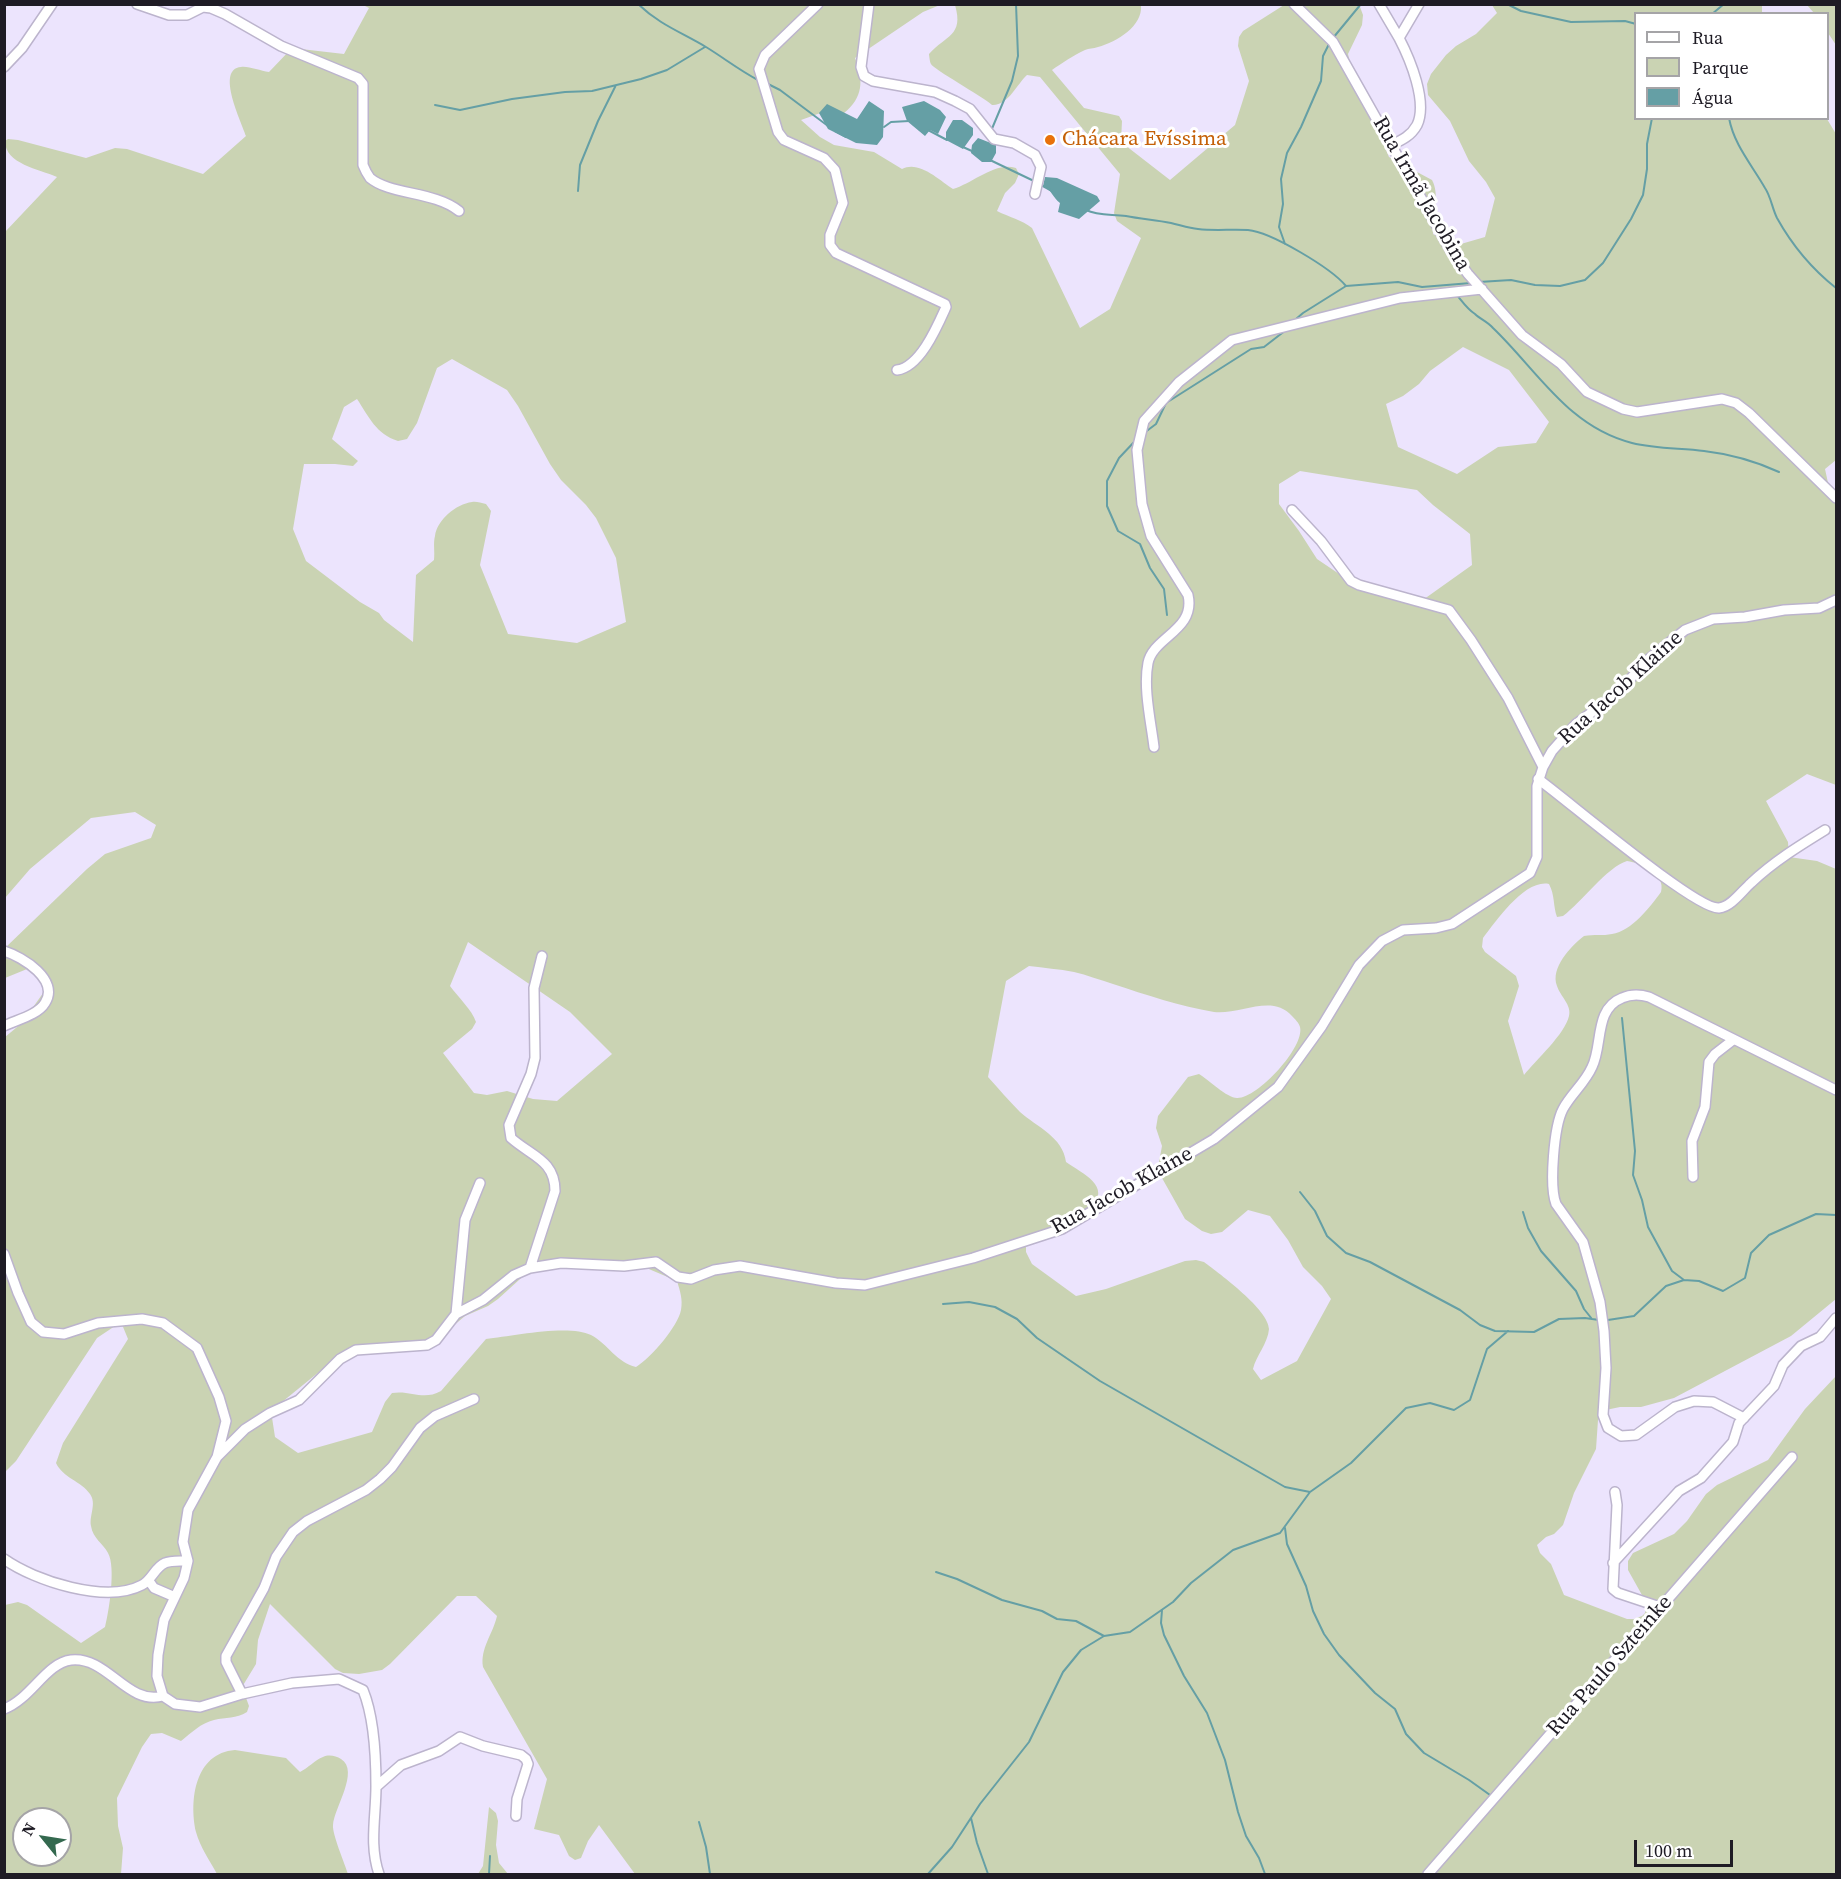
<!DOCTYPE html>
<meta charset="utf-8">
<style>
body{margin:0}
#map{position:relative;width:1841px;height:1879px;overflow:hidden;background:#ece4fd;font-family:"Source Serif 4",serif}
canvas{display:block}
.frame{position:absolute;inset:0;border:6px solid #1e1b24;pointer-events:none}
.legend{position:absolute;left:1634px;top:12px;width:195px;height:108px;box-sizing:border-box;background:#fff;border:2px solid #a5a4a7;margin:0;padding:8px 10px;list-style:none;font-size:18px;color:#1e1b24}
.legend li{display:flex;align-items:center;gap:12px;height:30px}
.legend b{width:30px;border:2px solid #a5a4a7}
.north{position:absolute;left:12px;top:1807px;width:60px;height:60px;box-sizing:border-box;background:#fff;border:2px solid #a5a4a7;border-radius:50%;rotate:300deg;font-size:16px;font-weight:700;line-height:24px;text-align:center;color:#1e1b24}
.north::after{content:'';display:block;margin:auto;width:21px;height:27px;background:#34694f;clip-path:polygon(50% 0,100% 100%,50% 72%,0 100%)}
.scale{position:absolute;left:1634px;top:1840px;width:99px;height:27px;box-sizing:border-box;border:3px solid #1e1b24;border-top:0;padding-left:8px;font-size:18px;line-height:21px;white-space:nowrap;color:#1e1b24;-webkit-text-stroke:4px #fff;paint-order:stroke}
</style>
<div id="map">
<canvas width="1841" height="1879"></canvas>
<div class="frame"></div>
<ul class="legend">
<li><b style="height:8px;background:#fff"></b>Rua</li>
<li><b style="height:16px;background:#cad3b3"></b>Parque</li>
<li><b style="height:16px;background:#659fa5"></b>Água</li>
</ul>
<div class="north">N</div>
<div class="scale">100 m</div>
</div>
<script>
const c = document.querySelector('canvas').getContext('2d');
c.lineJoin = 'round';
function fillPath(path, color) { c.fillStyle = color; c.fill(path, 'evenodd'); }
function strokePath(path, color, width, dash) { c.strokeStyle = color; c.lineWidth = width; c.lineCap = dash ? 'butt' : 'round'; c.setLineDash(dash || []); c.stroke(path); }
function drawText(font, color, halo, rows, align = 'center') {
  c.font = font + ' "Source Serif 4",serif'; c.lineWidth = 6; c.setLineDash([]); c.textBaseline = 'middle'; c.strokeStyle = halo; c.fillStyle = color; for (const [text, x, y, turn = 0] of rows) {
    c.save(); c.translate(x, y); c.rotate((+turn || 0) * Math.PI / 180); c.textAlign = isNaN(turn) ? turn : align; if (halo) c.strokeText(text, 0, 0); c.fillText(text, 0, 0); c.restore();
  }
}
fillPath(new Path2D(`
 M363 5H940L923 12 855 58C864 80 863 98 844 113L826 111 801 120 820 137 834 145 874 152 902 169C919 160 939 180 953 189 973 183 996 161 1016 168L1019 174 1015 183 1005 193 997 211C1009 217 1022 220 1032 228L1080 328 1110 309 1141 238 1117 221 1114 213 1120 174 1040 77 1027 75C1017 84 1008 106 992 105 982 96 933 69 931 64 930 63 929 55 929 54 946 35 964 36 955 5H1141C1143 26 1117 42 1098 47 1093 49 1089 48 1085 50 1074 55 1062 63 1052 70L1084 108 1119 116 1122 121 1121 142 1170 180 1235 125 1249 81 1238 46 1239 37 1243 31 1284 5H1356L1360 7 1363 15 1362 25 1348 54 1358 97 1376 126 1389 157 1432 180C1440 194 1433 218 1433 234L1454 246 1485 237 1495 198 1486 182 1469 161 1450 121 1428 95 1427 84 1431 74 1446 55 1456 46 1476 34 1497 13 1492 5H1762V13L1636 14V118L1827 119 1836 134V460L1825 469 1830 492 1836 499V785L1807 774 1766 801 1788 842 1789 857 1817 861 1836 869V1299L1791 1336 1674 1398 1641 1407H1620L1601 1411 1598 1420 1596 1449 1574 1493 1563 1525 1554 1534 1546 1537 1537 1545 1540 1553 1551 1564 1564 1595 1627 1619H1634L1642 1616 1645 1613 1647 1604 1628 1570V1561L1633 1553 1674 1534 1687 1521 1706 1494 1717 1485 1768 1460 1805 1409 1836 1376V1874H635L599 1825 588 1841 581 1858 575 1860 569 1856 559 1835 534 1829 547 1779 483 1667C480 1648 493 1634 497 1616L476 1596H457L390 1664 382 1670 359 1674 343 1673 335 1669 270 1604 258 1640 256 1664 242 1687 249 1706 247 1712C236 1719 226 1717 214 1720 201 1723 191 1733 181 1741L162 1733 151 1734 142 1747 117 1798 118 1826 123 1848 121 1874H5V1605L18 1602 27 1605 81 1643 105 1627C109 1612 116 1567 108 1553 103 1543 93 1539 91 1526 89 1515 97 1504 90 1494 81 1481 63 1478 56 1463L63 1443 128 1339 121 1322 97 1338 16 1461 5 1472V1037L22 1023 48 986 32 967 5 978V948L87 869 105 854 151 838 156 825 135 812 91 818 30 869 5 898V232L57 177C39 169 5 164 5 141L8 139 18 140 86 158 115 148 127 149 203 174 246 136C242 123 215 69 241 67 249 66 260 71 269 72L292 48 344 54 369 8ZM1463 347 1509 370 1549 422 1536 443 1498 447 1457 474 1398 447 1386 404 1403 396 1419 384 1430 371ZM452 359 507 390 518 406 550 464 561 480 586 505 596 518 616 558 626 622 577 643 508 634 480 565 491 511 486 504C481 503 476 501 472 502 456 504 437 520 435 536 433 543 435 552 434 560L416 575 413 642 384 620 379 613 360 602 306 561 293 529 304 464H335L353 466 358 461 332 439 344 407 357 399C369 417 376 434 398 441L407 439 417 423 437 368ZM1300 471 1417 490 1433 505 1470 534 1472 565 1420 602 1351 582 1317 559 1299 531 1279 504V484ZM1627 861C1642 863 1666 874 1661 892 1650 907 1632 931 1612 934 1603 936 1594 934 1584 936 1571 946 1550 968 1557 986 1560 996 1572 1005 1569 1016 1565 1034 1536 1060 1524 1075L1508 1021 1519 986 1516 976 1485 952 1482 947 1483 938C1497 920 1525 879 1549 884 1555 895 1553 906 1557 917L1563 916C1582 902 1607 867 1627 861ZM468 942 570 1012 612 1054 557 1101 533 1099 507 1091 487 1095 474 1093 443 1053 472 1029 476 1022C472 1010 458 997 450 986ZM1029 966C1044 968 1059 969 1074 972 1087 975 1100 980 1113 984 1146 995 1180 1006 1214 1012 1240 1015 1272 993 1292 1016 1295 1019 1299 1023 1300 1027 1305 1047 1257 1099 1237 1098 1227 1098 1209 1080 1199 1074L1188 1077 1158 1116 1156 1128 1162 1146 1159 1162 1162 1178 1185 1219 1202 1231 1211 1234 1222 1232 1248 1210 1270 1216 1288 1240 1303 1267 1322 1286 1331 1299 1297 1361 1261 1380 1253 1369C1256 1356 1268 1343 1269 1329 1269 1310 1220 1274 1204 1262L1196 1260 1185 1261 1106 1289 1076 1296 1032 1264 1026 1252V1241L1091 1208C1112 1186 1083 1174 1066 1162 1063 1137 1037 1127 1020 1112 1009 1101 999 1089 988 1077L1006 981ZM630 1261 677 1281C680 1291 683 1299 681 1310 678 1326 651 1358 636 1367 617 1363 608 1344 591 1335 569 1324 512 1336 486 1339L441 1391C423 1401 411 1390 392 1393L385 1402 372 1432 298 1453 275 1437 271 1411 346 1350 436 1344 452 1327 465 1316 488 1306 498 1299 530 1270ZM24 1819H60V1855H24Z
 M1807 5H1836V45L1828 33V14L1814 13Z
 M235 1750 286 1758 300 1772C308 1768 315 1760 323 1757 329 1754 336 1756 341 1759 360 1771 334 1808 333 1825 332 1834 345 1864 348 1874H217C210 1861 200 1847 196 1832 189 1800 195 1753 235 1750Z
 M489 1807 496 1813 498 1821 496 1845 499 1863 508 1874H478L483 1866Z`), '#cad3b3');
fillPath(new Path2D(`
 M869 101 884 111 883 137 877 145 856 143 828 129 819 113 827 104 857 119Z
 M924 101 940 110 946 117 938 134 930 130 925 136 907 121 902 107Z
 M953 120H962L973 128V135L963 149 946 140V132Z
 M978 138 996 145V153L991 162H982L971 153 972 145Z
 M1045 177 1057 178 1097 196 1100 201 1079 219 1058 212 1060 203C1053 198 1052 190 1043 186Z`), '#659fa5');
strokePath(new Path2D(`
 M638 4C660 25 681 32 706 47 724 58 739 70 758 80
 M1507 4 1521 11 1571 22 1625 21 1636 24
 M1712 14 1724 4
 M1333 38 1361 4
 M766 83 780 90 828 126
 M435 105 460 110 512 99 565 92 592 91 641 79 667 70 705 47
 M1729 118C1734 145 1752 165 1765 188 1771 197 1772 208 1777 218 1792 245 1812 269 1836 288
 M884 127 891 122 909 121
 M928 130 947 140
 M835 131 846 137
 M991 131 1012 81 1018 56 1016 4
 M963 147 974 152
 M990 160 1036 182
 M1041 185 1052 191
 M578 191 580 165 598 121 616 85
 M1086 210C1098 216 1112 214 1126 216 1141 219 1156 220 1171 223 1180 225 1189 228 1198 229 1215 231 1231 229 1248 230 1271 232 1331 268 1346 286
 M1285 244 1279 227 1283 204 1281 179 1287 153 1301 127 1321 81 1323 56 1330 42
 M1479 282 1511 280 1535 285 1560 286 1585 280 1603 263 1631 219 1643 195 1647 169V144L1652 118
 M1456 294C1462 301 1467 309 1475 314 1480 319 1488 322 1493 328 1537 370 1568 427 1632 443 1656 449 1680 448 1704 451 1730 454 1755 461 1779 472
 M1296 319 1303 313 1346 286 1398 282 1422 287 1471 283
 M1144 433 1156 424 1166 403 1251 349 1264 347 1286 330
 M1135 441 1119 458 1107 481V506L1118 531 1140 544 1150 568 1164 589 1167 615
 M1622 1018 1635 1151 1633 1175 1642 1200 1648 1227 1672 1271 1684 1280
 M1300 1192 1315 1211 1327 1236 1346 1253 1370 1262 1460 1310 1480 1325 1495 1331 1534 1332 1559 1319 1585 1318 1599 1320
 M1523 1212 1528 1228 1541 1251 1576 1291 1584 1309 1592 1319
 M943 1304 969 1302 995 1307 1017 1319 1037 1338 1100 1381 1285 1487 1310 1492
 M1608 1320 1634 1316 1666 1286 1684 1280 1699 1281 1723 1291 1745 1278 1751 1253 1769 1235 1816 1214 1836 1215
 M1285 1528 1287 1544 1306 1586 1313 1611 1324 1634 1339 1655 1375 1693 1395 1709 1406 1734 1424 1753 1469 1780 1490 1795
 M936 1572 957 1579 1002 1600 1042 1611 1057 1619 1076 1621 1104 1636
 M1162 1610 1161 1623 1164 1635 1184 1676 1207 1713 1225 1760 1238 1812 1246 1836 1259 1858 1265 1874
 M971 1818 977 1843 988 1874
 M699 1822 706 1847 710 1874
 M489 1874 490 1856
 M928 1874 952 1847 980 1804 1029 1742 1063 1672 1081 1650 1104 1636 1130 1632 1173 1602 1191 1583 1233 1550 1280 1533 1310 1492 1351 1463 1406 1408 1430 1403 1454 1410 1470 1400 1487 1349 1508 1331`), '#659fa5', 2);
const minor = new Path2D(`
 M137 4 169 15H187L203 7 211 8 225 14 281 46 358 78 363 84V165C365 170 367 174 370 178 390 195 434 191 459 211
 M818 4 765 55 759 69 778 132 784 140 824 158 835 170 843 203 830 235V245L836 253 945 304 946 307C937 327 920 367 897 370
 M869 4 861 67 864 76 873 81 935 92 955 101 970 109 994 139 1014 143 1035 155 1041 167 1035 194
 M1294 4 1333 42 1451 251 1468 274 1522 335 1561 364 1587 392 1623 409 1637 412 1722 399 1736 403 1749 413 1836 498
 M1379 4 1399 38 1419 4
 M4 67 22 48 52 4
 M1391 145C1402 140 1411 136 1417 125 1428 102 1410 59 1399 38
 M1292 510 1321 541 1351 581 1359 585 1449 610 1471 640 1508 698 1543 767
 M1154 747C1151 722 1143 688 1148 663 1153 637 1196 630 1188 595L1151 536 1142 504 1137 450 1144 421 1179 382 1232 340 1400 298 1482 289
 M1538 779C1566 799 1696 910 1719 908 1731 907 1742 891 1751 883 1773 862 1799 846 1825 830
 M4 951C23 957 60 980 45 1003 38 1015 16 1020 4 1026
 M1693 1177 1692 1141 1705 1107 1709 1062 1715 1054 1733 1040
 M4 1254 18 1293 31 1322 43 1332 64 1334 98 1323 142 1319 163 1323 197 1348 219 1397 226 1421 217 1457 188 1510 183 1542 188 1561 184 1578 164 1620 158 1655 157 1676 163 1696 175 1704 200 1707 242 1694 292 1683 339 1679 363 1690C374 1717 376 1756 376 1786 376 1817 369 1845 379 1874
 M530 1268 555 1191C555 1160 531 1156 511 1138L509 1125 531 1074 535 1058 534 988 542 956
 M456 1314 465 1220 480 1183
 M1744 1418 1713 1402 1694 1401 1675 1407 1636 1435 1621 1436 1608 1428 1603 1415 1606 1368 1604 1331 1600 1302 1583 1242 1556 1204C1549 1186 1554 1126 1563 1109 1571 1094 1585 1083 1592 1067 1603 1045 1594 1009 1622 998 1631 994 1639 994 1649 997L1836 1090
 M217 1457 245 1429 270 1413 299 1400 340 1359 356 1350 427 1345 436 1340 456 1314 483 1300 514 1275 530 1268 561 1263 624 1266 656 1262 678 1277 691 1279 714 1270 740 1266 836 1283 865 1285 973 1258 1062 1229 1214 1139 1278 1087 1322 1026 1359 965 1382 941 1403 930 1436 928 1452 924 1530 873 1537 857V786L1543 767 1552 751 1576 724 1615 695 1649 659 1685 630 1713 619 1745 617 1784 610 1819 608 1836 600
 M1615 1492 1617 1505 1613 1589 1618 1593 1660 1607
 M4 1559C35 1581 106 1604 142 1585 152 1580 155 1567 165 1563 171 1560 181 1561 188 1561
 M1613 1563 1679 1491 1701 1478 1733 1442 1739 1423 1774 1386 1783 1365 1801 1346 1820 1337 1836 1318
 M149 1581 154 1588 175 1597
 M242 1694 226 1662V1656L264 1588 276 1557 293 1532 307 1521 366 1490 380 1479 392 1467 420 1428 435 1416 474 1399
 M4 1709C31 1699 46 1663 71 1660 108 1656 127 1706 163 1696
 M376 1787 401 1765 439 1751 460 1737 483 1746 521 1755 526 1759 528 1764 517 1799 516 1816
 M1428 1874 1792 1457`);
strokePath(minor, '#bcb4cd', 12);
strokePath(minor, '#fff', 9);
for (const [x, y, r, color] of [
 [1050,140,6,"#e8710a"]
]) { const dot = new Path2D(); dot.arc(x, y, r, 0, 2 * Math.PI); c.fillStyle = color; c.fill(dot); strokePath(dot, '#fff', 2); }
drawText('21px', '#c56008', '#fff', [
 ["Chácara Evíssima",1062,140]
], 'left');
drawText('21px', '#1e1b24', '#fff', [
 ["Rua Irmã Jacobina",1421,194,60],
 ["Rua Jacob Klaine",1621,688,-42],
 ["Rua Jacob Klaine",1122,1191,-29],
 ["Rua Paulo Szteinke",1610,1666,-49]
]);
</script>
